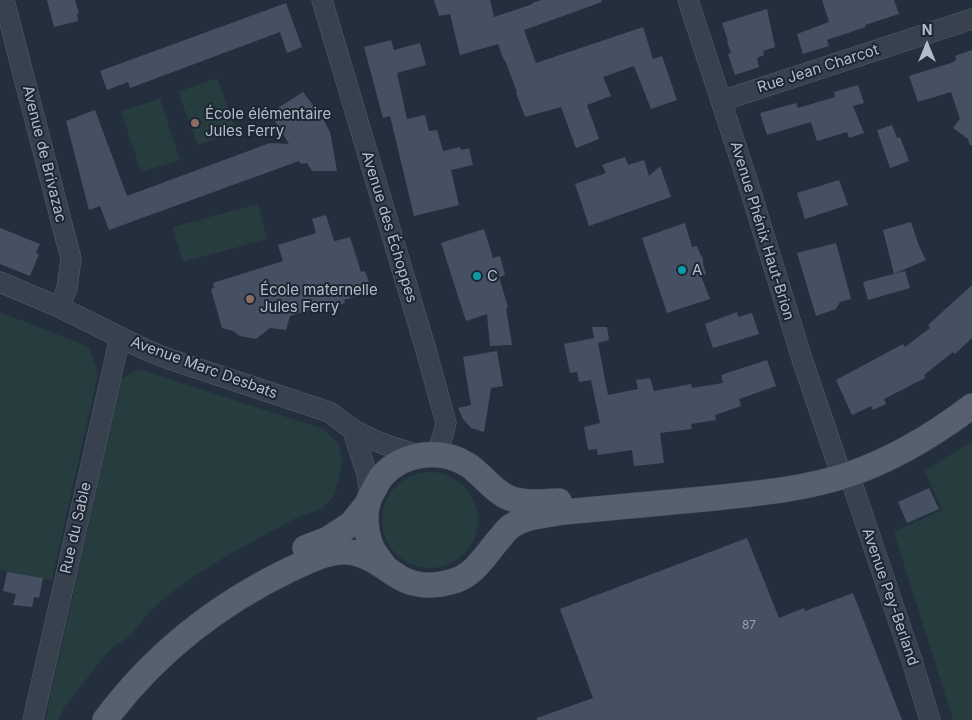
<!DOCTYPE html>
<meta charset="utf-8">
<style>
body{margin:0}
#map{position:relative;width:972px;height:720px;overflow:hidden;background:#242f3e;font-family:Inter,sans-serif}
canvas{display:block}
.north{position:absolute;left:902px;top:20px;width:50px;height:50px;-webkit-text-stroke:4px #1d2633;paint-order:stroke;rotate:0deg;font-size:14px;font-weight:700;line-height:20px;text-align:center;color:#b4bcc9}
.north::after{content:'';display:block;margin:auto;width:18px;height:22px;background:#b4bcc9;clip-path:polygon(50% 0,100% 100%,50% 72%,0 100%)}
</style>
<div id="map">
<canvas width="972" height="720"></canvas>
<div class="north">N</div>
</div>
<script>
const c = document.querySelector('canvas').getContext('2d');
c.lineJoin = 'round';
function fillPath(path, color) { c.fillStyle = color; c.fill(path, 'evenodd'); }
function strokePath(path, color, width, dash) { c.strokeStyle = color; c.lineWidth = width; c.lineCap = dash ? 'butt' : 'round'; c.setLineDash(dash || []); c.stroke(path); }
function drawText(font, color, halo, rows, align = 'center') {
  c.font = font + ' Inter,sans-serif'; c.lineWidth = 4; c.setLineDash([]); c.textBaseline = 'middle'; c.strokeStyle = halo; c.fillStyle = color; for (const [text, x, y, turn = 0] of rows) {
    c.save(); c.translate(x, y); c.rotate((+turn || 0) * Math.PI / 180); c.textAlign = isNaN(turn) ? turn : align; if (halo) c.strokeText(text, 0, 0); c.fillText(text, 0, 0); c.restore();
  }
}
fillPath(new Path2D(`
 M217 78 237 130 198 145 178 92Z
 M160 99 180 160 141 172 121 111Z
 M258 204 267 239 183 262 173 227Z
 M0 312 89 347 98 374 52 580 0 570Z
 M139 369 323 429 338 443 342 458 340 475 334 496 321 509 294 519 228 555 185 582 166 597 150 611 130 636 112 648 103 658 65 706 58 720H45L121 379Z
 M972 441V720H953L894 532 942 510 925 471Z
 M382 520a48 48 0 1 1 96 0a48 48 0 1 1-96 0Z`), '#263c3f');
fillPath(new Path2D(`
 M47 0H75L79 13 77 14 78 21 54 27Z
 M434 0H490L494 17 533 4 532 3 541 0H601L602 2 524 30 536 63 643 27 653 59 662 56 677 100 651 109 634 66 603 77 611 96 587 105 599 139 576 148 561 107 525 117 516 93 517 92 505 60H504L498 44 460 55 450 14 439 16Z
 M822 0H894L899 14 865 25 866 27 827 40 829 46 803 54 797 34 829 22Z
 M286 3 302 47 287 53 280 32 130 88 128 82 107 90 100 71Z
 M767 9 775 47 763 51 764 55 757 58 759 67 735 75 728 54 731 53 727 42 728 41 722 23Z
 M391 40 394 50 420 43 426 65 397 73 407 119 425 115 429 131 437 130 443 151 460 147 461 150 469 148 473 165 451 170 459 205 414 216 390 116 383 118 364 47Z
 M972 50V145H970L968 139 953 128 960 119 951 92 918 102 909 76 951 63 956 60 955 56Z
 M858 85 864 103 853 106 864 133 849 138 847 132 817 141 811 122 767 135 760 113 796 103 798 108 835 97 834 92Z
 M303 92 322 117 330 132 333 147H334L333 148 337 171H312L307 163 301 164 299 161 109 230 100 206 89 210 66 121 95 110 127 196 270 143 289 144 270 113Z
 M892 125 897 138 900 137 909 161 890 168 877 130Z
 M625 157 628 165 644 160 649 176 660 166 671 197 589 226 575 184 606 173 602 165Z
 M839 180 848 205 805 219 797 193Z
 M326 215 334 241H335L350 237 361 272 365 271 372 291 344 300 345 303 319 311 318 307 290 316 286 330 270 328 256 339 240 336 233 331 222 328 211 289 214 288 213 283 283 261 278 245 316 233 312 219Z
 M911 222 919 246 926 260 894 274 883 230Z
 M685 223 692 247 697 246 700 254 703 258V264L706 274 701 276 710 299 667 313 642 238Z
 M0 228 40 244 36 253 39 254 30 276 0 264Z
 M484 229 493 258 500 256 505 275 499 277 508 307 506 308 512 345 490 346 487 314 466 321 441 243Z
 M836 243 851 299 840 302 836 309 816 316 797 253Z
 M905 271 910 288 868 300 863 282Z
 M972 285V338L955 354 953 352 924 375 925 378 884 399 886 404 873 410 871 406 852 415 836 380 903 344 905 347 930 328 928 325Z
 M737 312 738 317 752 313 759 334 713 348 705 324Z
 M592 327H607L609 340 598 343 608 395 638 389 636 380 650 378 654 391 691 384 692 388 723 383 721 375 767 360 776 386 739 399 741 406 715 415 716 420 691 424 692 429 660 433 664 463 634 466 632 450 598 455 597 449 588 450 584 427 600 423 591 380 579 382 577 372 570 373 564 344 594 338Z
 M497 351 503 386 491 388 484 432 471 428 463 419 458 408 471 405 463 357Z
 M929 488 939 509 907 523 898 502Z
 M747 538 779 618 804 608 805 611 853 593 902 720H537V718L593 698 560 609Z
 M7 572 43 578 39 598 34 597 32 607 13 605 16 594 3 591Z`), '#455162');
const minor = new Path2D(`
 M4 0 71 259 67 288 59 307
 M322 0 426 350 446 423 444 432 437 454
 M688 0 748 183 802 359 837 462
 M721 101 972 19
 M0 282 59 307 144 349 169 359 329 412C337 417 344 424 352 429 372 441 396 449 419 455
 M352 428 367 474 370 495
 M849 474 912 661 930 720
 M33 720 120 337`);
const major = new Path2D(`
 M305 548 328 539 351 524 367 504
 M385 567C381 561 375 554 372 548 365 532 363 508 372 493 375 488 378 481 382 476 404 452 441 448 468 465 482 474 492 490 507 497 522 504 542 502 559 501
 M105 720C154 654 218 604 291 569 309 561 329 550 349 552 368 554 383 567 399 577 414 586 433 587 450 582 474 577 485 555 500 538 503 535 506 530 510 527 525 516 546 515 564 512 611 508 657 503 704 499 753 494 803 490 850 474 894 459 935 434 972 406`);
strokePath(minor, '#565f6c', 21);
strokePath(major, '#414a57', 26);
strokePath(minor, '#38414e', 20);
strokePath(major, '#56606e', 25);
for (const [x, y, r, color] of [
 [195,123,5,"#8d6e63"],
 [682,270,5,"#0f9aa8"],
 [477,276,5,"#0f9aa8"],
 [250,299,5,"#8d6e63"]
]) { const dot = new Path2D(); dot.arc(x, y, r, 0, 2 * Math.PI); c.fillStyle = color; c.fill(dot); strokePath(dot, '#1d2633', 2); }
drawText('12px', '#98a1af', null, [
 ["87",749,625]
]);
drawText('15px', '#b4bcc9', '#1d2633', [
 ["Rue Jean Charcot",818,69,-18],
 ["Avenue de Brivazac",44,154,76],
 ["Avenue des Échoppes",389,227,73],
 ["Avenue Phénix Haut-Brion",762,231,73],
 ["Avenue Marc Desbats",204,368,20],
 ["Rue du Sable",76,528,-77],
 ["Avenue Pey-Berland",890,597,71]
]);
drawText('15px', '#b4bcc9', '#1d2633', [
 ["École élémentaire",205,114],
 ["Jules Ferry",205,131],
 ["A",692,270],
 ["C",487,276],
 ["École maternelle",260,290],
 ["Jules Ferry",260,307]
], 'left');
</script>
